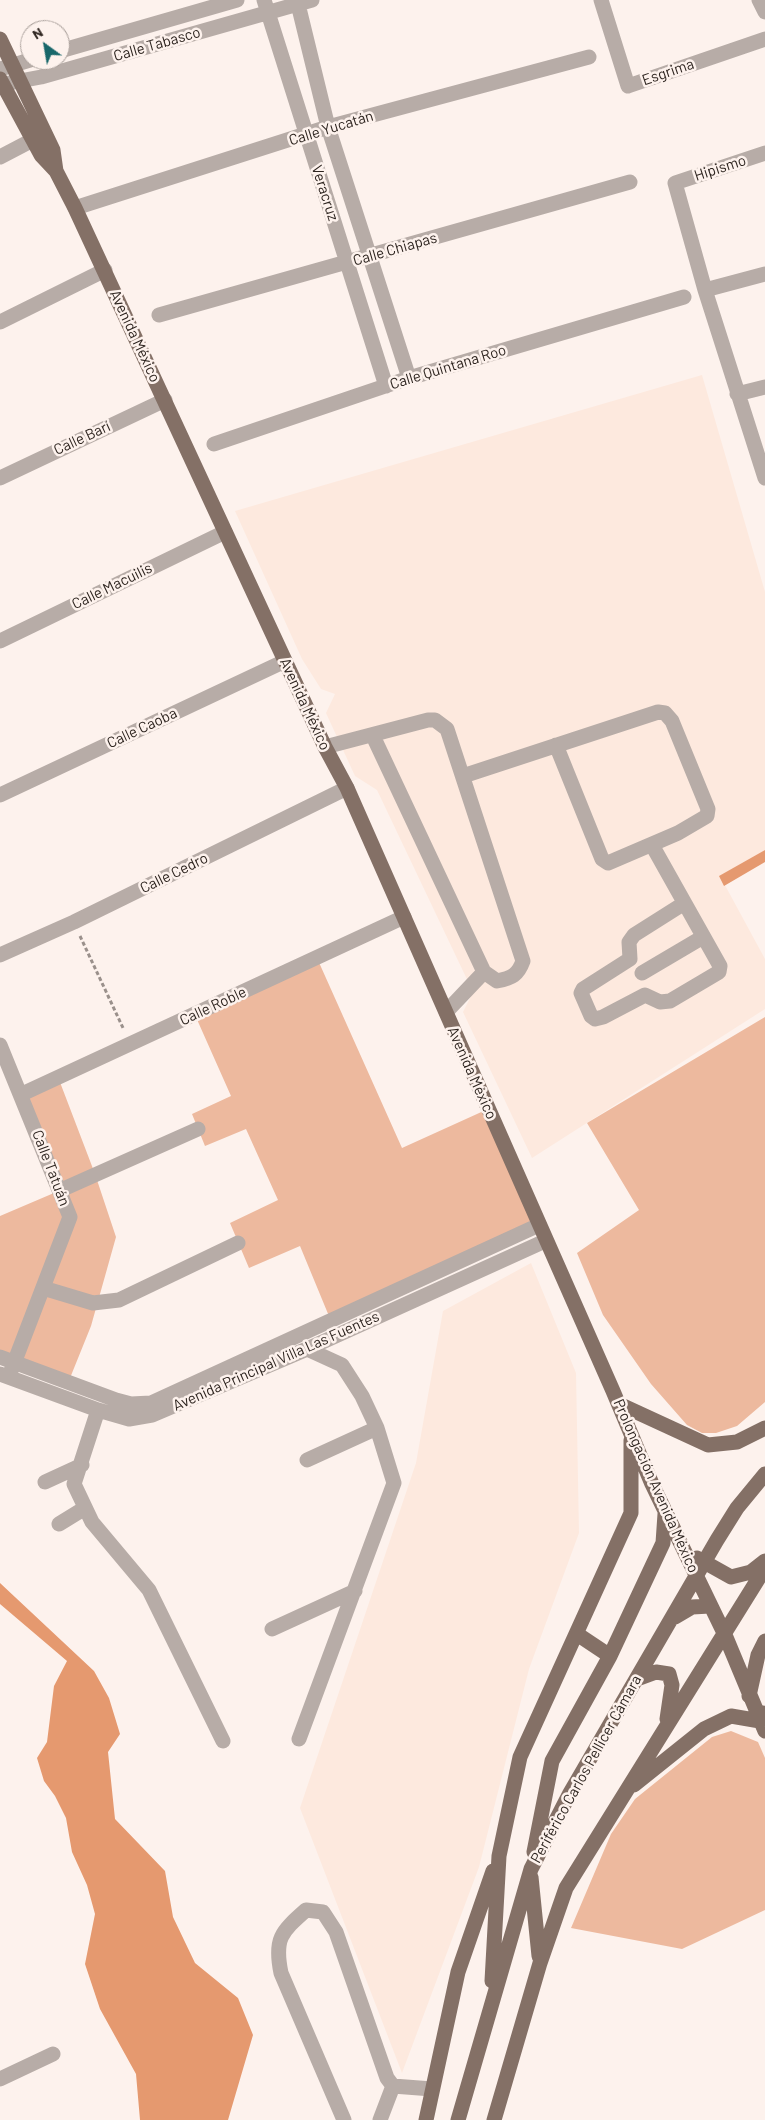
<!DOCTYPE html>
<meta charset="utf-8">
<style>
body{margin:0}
#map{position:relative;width:765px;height:2120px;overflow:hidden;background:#fdf2ed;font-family:Barlow,sans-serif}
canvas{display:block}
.north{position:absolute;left:20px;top:20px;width:50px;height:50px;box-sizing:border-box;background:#fdf2ed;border:1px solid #aaa09b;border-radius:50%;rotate:328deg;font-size:14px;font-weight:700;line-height:20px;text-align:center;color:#2d241f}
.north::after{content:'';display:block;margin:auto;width:18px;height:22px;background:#18676a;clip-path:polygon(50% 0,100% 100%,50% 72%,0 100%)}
</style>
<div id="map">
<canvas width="765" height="2120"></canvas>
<div class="north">N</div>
</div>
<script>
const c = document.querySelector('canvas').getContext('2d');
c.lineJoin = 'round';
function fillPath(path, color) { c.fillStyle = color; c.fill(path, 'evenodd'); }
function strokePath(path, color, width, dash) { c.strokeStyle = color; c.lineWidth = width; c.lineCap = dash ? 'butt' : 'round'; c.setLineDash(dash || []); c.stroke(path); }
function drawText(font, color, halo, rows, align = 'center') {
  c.font = font + ' Barlow,sans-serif'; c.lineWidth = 5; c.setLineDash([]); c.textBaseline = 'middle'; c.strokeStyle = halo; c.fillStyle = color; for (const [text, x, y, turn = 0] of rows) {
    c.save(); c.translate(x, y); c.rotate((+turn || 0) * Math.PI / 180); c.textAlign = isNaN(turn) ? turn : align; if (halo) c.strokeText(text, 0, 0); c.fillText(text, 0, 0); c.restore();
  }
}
fillPath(new Path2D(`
 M702 375 765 592V850L720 876 765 959V1009L532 1158 463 1012 473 992 377 790 355 776 326 713 335 694 321 689 302 659 235 511Z
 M531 1263 576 1373 579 1533 529 1669 479 1867 402 2073 300 1808 416 1463 443 1311Z`), '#fde9de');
fillPath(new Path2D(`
 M317 958 402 1148 488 1109 539 1225 331 1321 300 1246 249 1268 230 1223 278 1200 246 1129 205 1146 192 1114 231 1096 195 1015Z
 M765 1017V1402L737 1426 716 1433H702L687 1425 651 1384 603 1315 577 1253 639 1210 587 1123Z
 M58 1077 95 1174 116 1237 91 1326 68 1383 0 1357V1216L61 1190 22 1094Z
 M731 1731 758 1742 765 1758V1910L682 1949 571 1928 611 1834 635 1799 712 1737Z`), '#edb99e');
fillPath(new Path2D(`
 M765 850V862L724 886 719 876Z
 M0 1583 94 1671 109 1698 120 1734 108 1752 115 1819 165 1871 173 1917 195 1963 238 1998 253 2035 228 2120H140L136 2074 100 2009 85 1964 95 1914 87 1885 72 1852 66 1818 55 1796 44 1781 37 1758 47 1742 54 1686 67 1661 0 1604Z`), '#e5996f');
strokePath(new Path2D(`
 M80 936 124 1030`), '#9a908b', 3, [4, 2.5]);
strokePath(new Path2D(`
 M264 0 386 386
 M297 0 328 127 409 378
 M601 0 628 86 765 39
 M759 0 765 12
 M60 51 237 0
 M0 69 30 60
 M9 83 41 77 312 0
 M765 153 675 183 705 290 765 478
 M0 157 44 134
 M75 208 328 127 589 57
 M705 290 765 274
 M159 315 630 182
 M0 322 105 270
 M737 394 765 387
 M214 444 409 378 684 297
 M0 478 165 400
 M0 641 225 532
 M325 747 428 720H435L447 729 523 961C518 975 512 978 497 981L484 972 373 736
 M463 776 658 712 665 713 672 721 708 809 707 816 678 833 608 863 602 859 556 745
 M0 795 285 661
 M652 845 720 966 719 972 670 1001 660 1002 645 995 603 1017 595 1019 591 1016 581 993 583 989 630 959 629 942 634 935 683 904
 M0 955 74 922 347 788
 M642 973 703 937
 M446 1012 484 972
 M0 1045 70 1217 11 1371
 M22 1094 404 917
 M61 1190 198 1129
 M43 1288 93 1303 119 1300 238 1243
 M0 1357 116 1400 131 1404 151 1403 539 1225
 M0 1374 98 1410 129 1419 152 1415 307 1349 545 1241
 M98 1410 74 1484 92 1522 149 1590 223 1741
 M307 1460 377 1428
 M45 1482 82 1465
 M59 1524 85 1508
 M272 1629 355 1591
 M299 1739 394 1483 377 1428 362 1396 342 1365 307 1349
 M0 2079 53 2054
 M393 2086 432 2089
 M344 2120 281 1973C274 1939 281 1932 306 1910L323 1912 336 1932 387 2078 393 2086
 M380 2120 393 2086`), '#b7aca7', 15);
strokePath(new Path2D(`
 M0 39 53 150 56 171
 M0 79 41 155 56 171 75 208 325 747 347 788 613 1391 652 1484 725 1635 765 1731
 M619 1404 708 1445 737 1442 765 1428
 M697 1558 731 1577 751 1572 765 1561
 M675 1617 692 1607 710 1606
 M577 1634 610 1656
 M637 1679 656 1672 669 1674 672 1685 667 1719
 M749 1696 758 1655 765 1641
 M634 1785 704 1729 731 1716 760 1721 763 1713
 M534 1852 552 1761 610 1656 663 1543 665 1514
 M531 1877 539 1956
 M492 1981 499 1856 520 1757 631 1513V1440
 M426 2120 458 1972 493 1871
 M458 2120 531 1869 570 1793 717 1540 737 1508 765 1474
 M494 2120 540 1963 566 1888 765 1568`), '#847066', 15);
drawText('15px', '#2d241f', '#fdf2ed', [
 ["Calle Tabasco",157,44,-16],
 ["Esgrima",668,72,-19],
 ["Calle Yucatán",331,128,-17],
 ["Hipismo",720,168,-18],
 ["Veracruz",325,193,72],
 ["Calle Chiapas",395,249,-16],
 ["Avenida México",135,336,65],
 ["Calle Quintana Roo",448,367,-17],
 ["Calle Barí",82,438,-25],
 ["Calle Macuilis",112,586,-26],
 ["Avenida México",305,704,65],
 ["Calle Caoba",142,728,-25],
 ["Calle Cedro",174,873,-26],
 ["Calle Roble",213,1006,-25],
 ["Avenida México",472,1073,66],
 ["Calle Tatuán",51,1168,69],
 ["Avenida Principal Villa Las Fuentes",276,1361,-24],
 ["Prolongación Avenida México",656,1486,66],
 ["Periférico Carlos Pellicer Cámara",586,1769,-61]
]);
</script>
